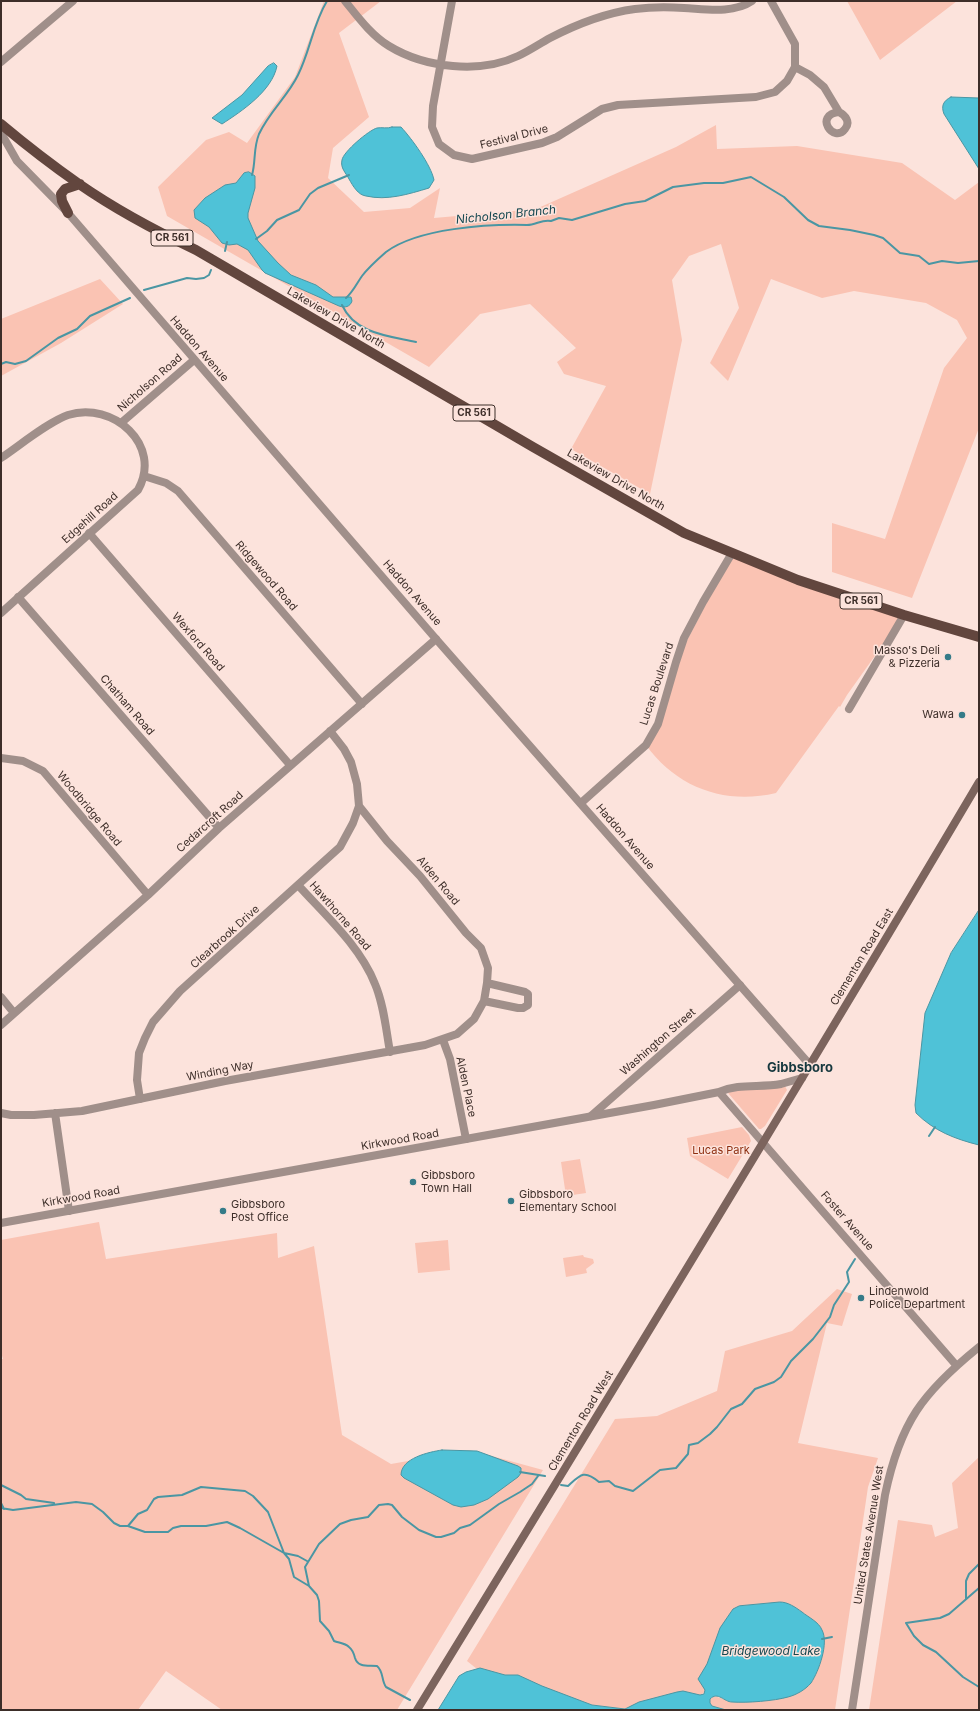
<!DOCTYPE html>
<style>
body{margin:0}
#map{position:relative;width:980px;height:1711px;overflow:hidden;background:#fce3dc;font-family:Inter,sans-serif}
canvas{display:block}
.frame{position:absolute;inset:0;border:2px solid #3d2e29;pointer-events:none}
</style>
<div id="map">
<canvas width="980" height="1711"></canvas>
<div class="frame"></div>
</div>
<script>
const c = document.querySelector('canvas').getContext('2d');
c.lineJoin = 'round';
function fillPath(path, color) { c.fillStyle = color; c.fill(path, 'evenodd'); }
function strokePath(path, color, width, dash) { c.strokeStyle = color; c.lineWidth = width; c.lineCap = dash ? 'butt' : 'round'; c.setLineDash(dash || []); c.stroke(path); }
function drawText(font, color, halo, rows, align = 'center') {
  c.font = font + ' Inter,sans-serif'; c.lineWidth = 3; c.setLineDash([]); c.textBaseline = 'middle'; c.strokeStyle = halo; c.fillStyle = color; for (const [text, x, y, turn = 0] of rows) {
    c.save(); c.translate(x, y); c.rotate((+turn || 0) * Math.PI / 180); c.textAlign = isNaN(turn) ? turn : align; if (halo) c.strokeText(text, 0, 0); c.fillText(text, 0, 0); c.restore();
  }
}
fillPath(new Path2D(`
 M324 1H381L339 33 369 117 333 148 328 178 364 212 410 208 440 188 434 218 536 209 676 147 716 125 717 149 797 146 902 163 955 200 979 182V428L912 598 832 572V523L885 539 944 368 967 338 957 320 926 303 854 291 822 298 771 279 728 381 710 363 739 308 721 244 689 256 672 280 682 340 650 494 571 449 606 386 564 374 557 362 576 348 530 304 480 314 429 367 167 216 158 187 206 140 229 132 247 143 295 77Z
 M847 1H957L880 60Z
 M100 279 123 304 61 343 1 376V319Z
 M732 553 904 615 847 695 840 707 839 706 776 793C725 805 677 788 646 745L658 724 676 662Z
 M785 1086 787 1090 765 1126 761 1129H759L728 1093V1091Z
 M742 1127 749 1135 751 1141 728 1179 690 1156 687 1138Z
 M580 1159 586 1193 566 1196 561 1162Z
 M99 1222 106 1259 277 1233 278 1258 314 1246 342 1435 391 1464 470 1450 543 1470 397 1710H222L166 1671 138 1710H1V1359H3L1 1352V1240Z
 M448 1240 450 1270 418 1273 415 1243Z
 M583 1255 584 1257 593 1259 594 1263 586 1269 587 1273 566 1277 563 1258Z
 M837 1289 852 1294 842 1326 827 1323 798 1443 878 1458 868 1487 835 1710H726L712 1706 710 1703V1699L714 1696 734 1702 803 1690 705 1692 700 1695 625 1709 592 1705 477 1669 467 1661 615 1419 657 1416 717 1391 725 1351 792 1331Z
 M979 1457V1710H869L898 1520 932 1525 935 1537 958 1528 952 1483Z`), '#fac3b3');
const water = new Path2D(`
 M274 63 277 66C272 91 242 111 222 124L212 118 242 95 268 66Z
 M951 97 979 98V169L944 114C941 106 943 101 951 97Z
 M392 127H401C412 139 431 165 434 180L429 188C409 194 387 201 366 196 358 195 353 186 349 179 346 173 340 168 342 160 343 152 369 130 377 128 382 127 387 129 392 127Z
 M249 172 255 176V188L248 213V218L258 241 278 263 291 275 316 285 333 297H351L352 301C350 307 345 308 339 306L265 273 262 270 248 250 237 244 229 245 222 243 209 227 195 218 194 210 205 198 225 185 236 183 244 173Z
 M979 910V1145C955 1139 934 1131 916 1113L915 1105 925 1013 951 953Z
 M442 1450 477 1451 518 1466 521 1468V1473L518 1477 488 1499 474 1505 461 1507 453 1505 404 1478 401 1475C401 1458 429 1452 442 1450Z
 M780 1602C788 1602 795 1607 802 1612 808 1617 819 1622 822 1630 829 1643 819 1671 811 1683 805 1690 796 1695 788 1697 774 1701 747 1703 732 1702 724 1702 718 1691 710 1699V1703L712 1706 726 1710H438L459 1676 466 1672 480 1668 505 1675H518L542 1686 592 1705 625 1709 639 1702 677 1692 683 1691 700 1695 704 1694 705 1690 698 1679 707 1664 720 1628 733 1609 739 1606Z`);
fillPath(water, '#4fc2d7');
strokePath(water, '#4a96a3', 1);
strokePath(new Path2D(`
 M252 175C256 161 253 149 259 134 269 112 288 96 298 75 310 51 313 24 327 1
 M256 239 267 231 277 220 299 210 310 194 318 188 349 175
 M225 251 227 242
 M144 290 187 278 196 279 204 278 209 275 211 270
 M346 298C353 292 357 283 362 276 368 268 378 259 386 252 418 228 488 224 527 225 536 225 542 219 551 221L559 218 572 220 625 204 645 201 673 187 704 183H723L751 177 784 197 808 220 819 226 850 230 874 235 883 238 900 253 919 256 929 264 942 261 958 263 979 261
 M342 305C355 334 389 336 416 342
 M1 364 6 362 15 364 26 361 58 338 77 329 90 316 130 298
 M929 1136 935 1127
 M520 1472 545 1476
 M1 1485 21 1495 26 1499 54 1503
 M561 1485 568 1486C580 1475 584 1469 599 1482L609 1481 615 1486 633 1491 660 1470 676 1468 688 1454 689 1445 698 1443 710 1434 717 1427 731 1409 742 1404 755 1389 774 1382 781 1377 791 1361 813 1339 830 1317 834 1305 849 1282 847 1272 855 1259
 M1 1503 4 1509
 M1 1508 13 1510 76 1502 92 1504 103 1512 114 1523 120 1526H128L145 1532H168L173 1528 181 1526H206L227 1522 240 1528 284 1553 289 1559 294 1577 309 1586 317 1595 319 1601 320 1621 329 1631 334 1641C339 1643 345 1643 349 1647 353 1650 354 1654 355 1658 358 1668 369 1665 377 1666 384 1672 381 1680 386 1687L410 1700
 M128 1526 138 1514 147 1510 154 1499 158 1497 182 1495 201 1487 245 1491 253 1496 268 1512 284 1553 298 1556 307 1561
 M309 1586 305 1567 319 1544 340 1524 351 1520 368 1517 379 1505 388 1504 392 1505 402 1517 419 1530 436 1537H441L454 1533 460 1528 470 1525 499 1504 520 1492 532 1484 538 1476
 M979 1588 949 1614 940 1618 906 1623 914 1636 923 1645 936 1652 963 1677 979 1687
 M966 1599V1581L969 1574 979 1564
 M822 1639 832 1637`), '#4a96a3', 2);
strokePath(new Path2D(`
 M345 1C358 17 371 35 389 46 425 68 480 74 518 56 529 51 539 44 550 38 577 24 605 13 635 9 651 7 668 7 684 8 705 9 733 14 752 1
 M452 1 433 106 432 127 439 144 454 155 472 159 542 143 557 137 602 109 618 105 756 97 775 92 787 81 795 67V44L771 1
 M1 62 73 1
 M795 67 810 75 824 87 839 112C813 115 834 144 845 129 851 122 845 115 839 112
 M121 423 194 360
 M1 458C19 446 48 422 68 415 113 401 163 445 138 490L1 613
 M144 476 166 483 178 491 362 704
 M89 533 290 765
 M18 597 219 828
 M849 709 904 615
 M1 758 23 761 43 771 148 895
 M581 803 646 745 658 724 676 662 684 638 703 602 732 553
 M298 885C325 915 360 946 375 984 384 1005 386 1030 390 1052
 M1 997 14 1013
 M484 1001 518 1008H523L528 1005V994L525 992 487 983
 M1 1025 148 895 219 828 436 639
 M443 1040 450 1059 466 1139
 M140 1099 137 1080 139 1053 145 1038 153 1022 180 991 340 847 353 823 359 806
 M1 1113 11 1115H34L82 1111 225 1081 425 1045 457 1034 474 1019 484 1001 487 983 488 968 481 948 466 933 420 876 387 841 359 806 357 784 351 762 344 749 330 731
 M55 1113 69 1211
 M591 1116 740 985`), '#a08f8a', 8);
strokePath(new Path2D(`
 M1 133 17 161 68 213 436 639 810 1065
 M719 1092 956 1365
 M1 1223 654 1105 719 1092C739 1083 760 1088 781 1084 788 1082 795 1080 802 1078
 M852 1710 885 1495C900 1423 922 1393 979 1347`), '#a08f8a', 8);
strokePath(new Path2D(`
 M417 1710C606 1402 795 1093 979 782`), '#7c645d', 8);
strokePath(new Path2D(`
 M1 124C26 145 52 165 79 184 115 209 156 231 196 250L533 447 684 533 798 580 904 615 979 637
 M68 213 62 201 61 194 65 189 80 184`), '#62463e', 10);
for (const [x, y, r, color] of [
 [948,657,4,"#357b88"],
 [962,715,4,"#357b88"],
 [413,1182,4,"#357b88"],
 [511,1201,4,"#357b88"],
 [223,1211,4,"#357b88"],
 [861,1298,4,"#357b88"]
]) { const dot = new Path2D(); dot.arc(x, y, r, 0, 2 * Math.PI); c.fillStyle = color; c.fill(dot); strokePath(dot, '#fce3dc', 1.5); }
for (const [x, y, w] of [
 [172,238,42],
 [474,413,42],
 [861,601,42]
]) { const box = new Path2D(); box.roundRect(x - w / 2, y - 8, w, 16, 3); c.fillStyle = '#fce3dc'; c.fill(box); strokePath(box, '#3d2e29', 1); }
drawText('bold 10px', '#3d2e29', null, [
 ["CR 561",172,238],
 ["CR 561",474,413],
 ["CR 561",861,601]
]);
drawText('11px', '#3d2e29', '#fce3dc', [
 ["Festival Drive",514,137,-14],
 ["Lakeview Drive North",336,318,30],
 ["Haddon Avenue",199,349,49],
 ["Nicholson Road",150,383,-41],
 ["Lakeview Drive North",616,480,30],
 ["Edgehill Road",90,518,-42],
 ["Ridgewood Road",266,576,49],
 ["Haddon Avenue",412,593,49],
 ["Wexford Road",198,642,49],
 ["Lucas Boulevard",657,684,-72],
 ["Chatham Road",127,705,49],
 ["Woodbridge Road",89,809,50],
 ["Cedarcroft Road",210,822,-42],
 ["Haddon Avenue",625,837,49],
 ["Alden Road",438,881,50],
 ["Hawthorne Road",340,916,49],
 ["Clearbrook Drive",225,937,-42],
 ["Clementon Road East",862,957,-59],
 ["Washington Street",658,1042,-41],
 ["Winding Way",220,1071,-11],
 ["Alden Place",466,1087,78],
 ["Kirkwood Road",400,1140,-10],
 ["Kirkwood Road",81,1197,-10],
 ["Foster Avenue",847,1221,49],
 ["Clementon Road West",581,1421,-59],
 ["United States Avenue West",869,1535,-81]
]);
drawText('11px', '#3d2e29', '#fce3dc', [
 ["Masso's Deli",940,651,"right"],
 ["& Pizzeria",940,664,"right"],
 ["Wawa",954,715,"right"],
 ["Gibbsboro",421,1176],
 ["Town Hall",421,1189],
 ["Gibbsboro",519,1195],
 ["Elementary School",519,1208],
 ["Gibbsboro",231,1205],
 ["Post Office",231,1218],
 ["Lindenwold",869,1292],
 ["Police Department",869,1305]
], 'left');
drawText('11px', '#8e2e0f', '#fce3dc', [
 ["Lucas Park",721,1151]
]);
drawText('italic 12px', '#164851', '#fce3dc', [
 ["Nicholson Branch",506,215,-6],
 ["Bridgewood Lake",771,1651]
]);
drawText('bold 13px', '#16383e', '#fce3dc', [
 ["Gibbsboro",800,1068]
]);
</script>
